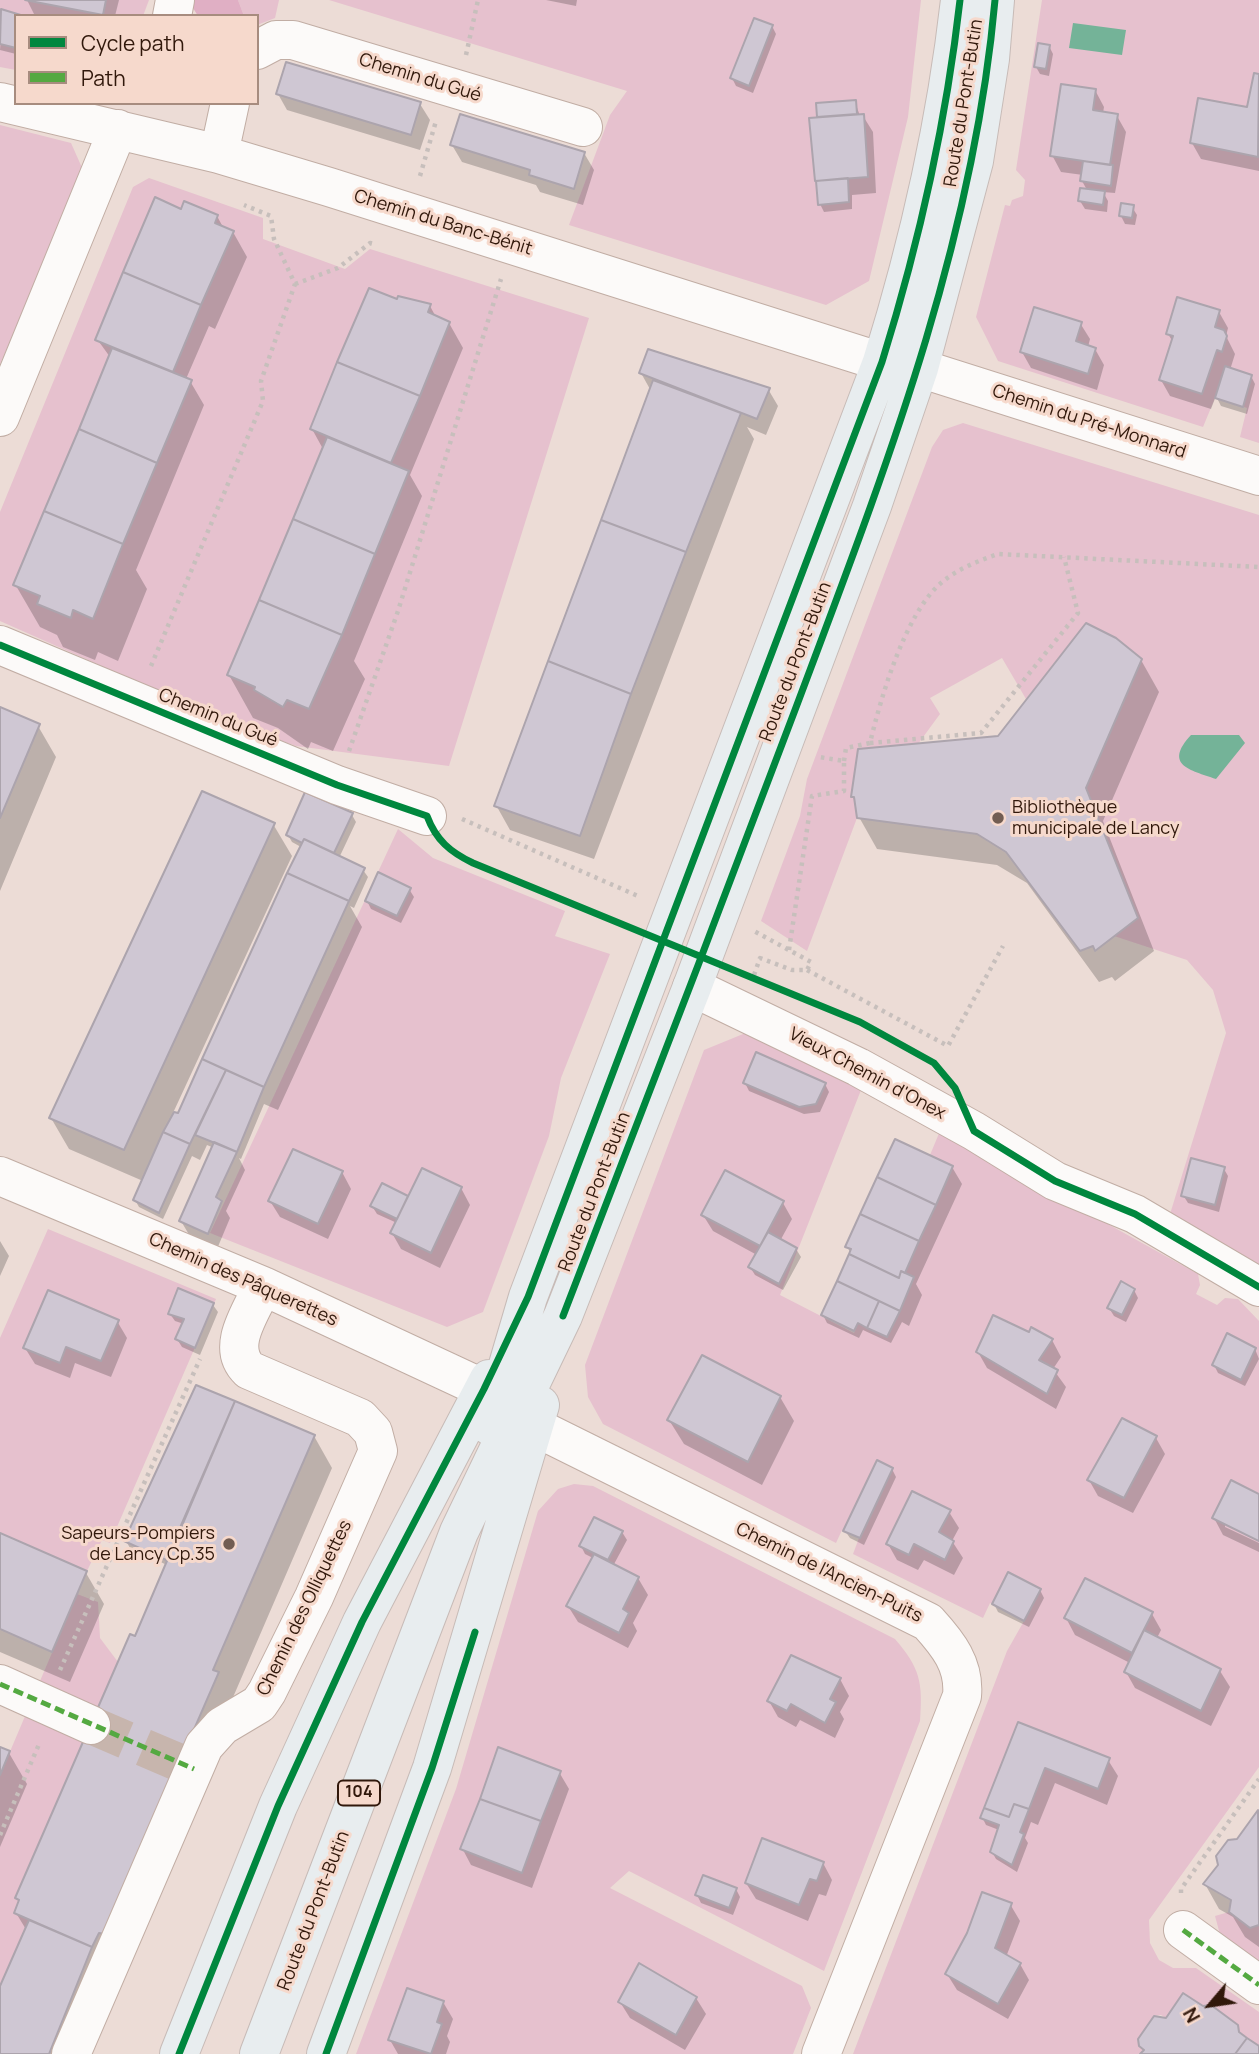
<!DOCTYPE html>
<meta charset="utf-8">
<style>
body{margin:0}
#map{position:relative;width:1259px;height:2054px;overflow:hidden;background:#ecdcd6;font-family:Manrope,sans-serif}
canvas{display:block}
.legend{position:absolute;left:14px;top:14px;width:245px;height:91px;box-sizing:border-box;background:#f6d9cc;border:2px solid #a78c7f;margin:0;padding:9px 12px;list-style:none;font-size:21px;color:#31180b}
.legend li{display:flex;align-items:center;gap:14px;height:35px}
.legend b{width:35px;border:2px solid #a78c7f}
.north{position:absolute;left:1175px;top:1970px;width:70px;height:70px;-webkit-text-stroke:5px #f6d9cc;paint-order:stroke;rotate:241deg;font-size:19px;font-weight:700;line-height:28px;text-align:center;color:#31180b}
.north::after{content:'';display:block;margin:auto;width:24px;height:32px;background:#31180b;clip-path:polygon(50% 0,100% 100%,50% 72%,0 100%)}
</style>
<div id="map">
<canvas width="1259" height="2054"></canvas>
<ul class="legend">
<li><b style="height:9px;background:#00873e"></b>Cycle path</li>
<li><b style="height:9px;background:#54a941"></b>Path</li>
</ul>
<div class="north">N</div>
</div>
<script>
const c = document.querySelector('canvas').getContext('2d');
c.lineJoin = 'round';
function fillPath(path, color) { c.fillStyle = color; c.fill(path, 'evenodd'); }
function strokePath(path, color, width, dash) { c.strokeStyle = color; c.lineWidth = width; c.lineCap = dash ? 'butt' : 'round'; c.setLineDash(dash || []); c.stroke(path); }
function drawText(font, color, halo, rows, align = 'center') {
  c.font = font + ' Manrope,sans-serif'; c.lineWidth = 6; c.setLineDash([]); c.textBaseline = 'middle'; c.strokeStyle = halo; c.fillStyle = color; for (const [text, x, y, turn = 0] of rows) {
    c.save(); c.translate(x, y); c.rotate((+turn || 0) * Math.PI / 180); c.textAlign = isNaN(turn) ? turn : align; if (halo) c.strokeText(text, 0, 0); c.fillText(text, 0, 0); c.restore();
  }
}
fillPath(new Path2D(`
 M0 0H149L143 16H16V70L0 67Z
 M238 0H279L275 18 257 25V16H244Z
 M329 0H921L908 117 869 281 826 305 569 225 610 115 627 91Z
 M1042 0H1259V443L1240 437 1247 408 1215 398 1203 427 998 361 976 317 1005 205 1010 206 1012 200 1023 196 1025 180 1016 170Z
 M0 125 71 143 83 170 80 185 0 364Z
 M149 178 263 218V239L345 269 370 249 589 318 449 766 296 746 212 715 0 621V512L133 187Z
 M963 423 1259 515V1268L1170 1214 1226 1033 1213 990 1187 960 1114 936 1137 918 1086 788 1142 659 1116 638 1085 624 1026 699 1002 658 930 698 940 714 918 744 858 749 851 796 854 797 857 818 807 951 761 921 800 816 807 779 932 447 943 430Z
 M398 829 433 858 565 911 555 936 610 954 561 1078 549 1136 483 1312 447 1327 210 1233Z
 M748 1032 863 1085 780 1295 854 1333 858 1323 887 1336 914 1277 905 1273 953 1166 930 1155 940 1131 1198 1274 1200 1285 1196 1294 1217 1305 1225 1298 1238 1299 1259 1321V1767L1149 1920 1150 1943 1159 1960 1173 1968H1196L1259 2012V2046L1239 2032 1238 2025 1211 2005 1203 2006 1184 1993 1166 2018 1161 2015 1154 2016 1138 2039 1139 2046 1144 2050 1140 2054H853L1007 1651 1024 1621 990 1603 983 1618 853 1554 859 1538 842 1530 836 1543 603 1424 588 1397 585 1365 704 1050Z
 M48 1229 216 1299 110 1543 102 1540 87 1571 0 1533V1338Z
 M574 1484 593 1486 895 1639C920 1668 923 1682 920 1721L824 1971 629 1871 610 1888 802 1986 811 2008 793 2054H356L456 1789 538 1511 558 1489Z
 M77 1594 98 1602 100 1638 118 1662 14 1913 29 1920 0 1986V1775Z
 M1229 1912 1250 1927 1259 1925V1966L1221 1938 1215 1916Z`), '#e6c1ce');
fillPath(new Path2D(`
 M188 0H238L244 16H198Z`), '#e0afc4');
fillPath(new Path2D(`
 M1073 23 1126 30 1122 55 1069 48Z
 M1191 735H1239L1245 743 1216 779C1190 770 1163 765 1191 735Z`), '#74b398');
fillPath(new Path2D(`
 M27 0H119L115 16H35Z
 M546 0H577L576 6Z
 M3 12 16 16V54L0 50Z
 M772 26 776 34 753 93 736 86 732 78Z
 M1049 46 1053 54 1049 76 1040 74 1036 67Z
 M1255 75H1259V171L1201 159 1192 143 1248 109Z
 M1095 90 1104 107 1103 113 1117 116 1126 132 1115 193 1103 192 1108 201 1107 212 1085 209 1080 201 1087 190 1082 181 1083 175 1061 172 1052 155Z
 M278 94 420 104 430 120 420 150 287 110Z
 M855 102 860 116H863L873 132 876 193 852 195V209L824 212 820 204 817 180 819 116Z
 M452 145 584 153 594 170 583 205 540 192 536 185 462 162Z
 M1132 207 1137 215 1135 225 1125 224 1121 216Z
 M182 211 217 216 224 229 233 232 247 257 215 329 209 326 186 379 190 381 204 405 136 570 147 589 118 661 98 652 95 660 63 647 57 635 40 627 15 584 110 357 97 339Z
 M397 301 430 306 437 319 449 323 463 348 410 475 422 496 354 661 365 679 333 751 311 742 308 749 278 728 253 718 229 675 323 449 312 429Z
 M1219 312 1228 328 1226 336 1235 354 1230 370 1251 376 1255 384 1247 414 1221 406 1216 396 1211 409 1170 396 1161 380 1173 342 1168 334Z
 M1080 323 1090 339 1088 347 1095 349 1104 365 1097 390 1031 368 1022 352Z
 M641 373 768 389 778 406 766 435 747 427 754 439 594 859 510 830 496 805 651 391Z
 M1141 660 1159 692 1103 821 1154 951 1115 981 1112 977 1099 982 1027 883 997 865 877 849 859 817 853 796 999 738Z
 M0 709 38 726 56 757 0 891Z
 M352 815 356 822 339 858 363 870 368 877 354 908 350 906 362 927 278 1110 264 1104 241 1159 239 1158 245 1170 226 1211 230 1218 217 1249 191 1238 181 1221 214 1148 207 1145 200 1160 192 1156 163 1219 139 1207 135 1200 143 1181 69 1149 51 1118 273 824 292 856 173 1113 178 1116 301 847 292 842 288 835Z
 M409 889 414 897 401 923 371 909 367 901Z
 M745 1083 825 1084 829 1092 820 1112 804 1114 749 1091Z
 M952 1167 962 1184 916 1284 922 1295 909 1326 902 1322 891 1343 863 1330 859 1338 827 1323 823 1315 851 1253 847 1247Z
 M1224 1169 1228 1176 1219 1212 1188 1203 1183 1195Z
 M342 1172 351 1189 328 1239 280 1217 270 1201Z
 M461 1188 470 1205 440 1268 401 1249 392 1233 397 1223 377 1214 372 1206Z
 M783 1203 792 1219 780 1241 796 1249 801 1257 783 1290 755 1275 750 1267 757 1255 713 1231 703 1215Z
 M0 1241 9 1256 0 1276Z
 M1134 1290 1138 1298 1126 1322 1114 1316 1109 1308Z
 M213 1305 218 1312 200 1355 182 1347 177 1339 184 1324 175 1321 170 1314Z
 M117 1321 127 1338 111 1377 75 1363 70 1378 35 1364 25 1348Z
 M1030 1334 1052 1340 1061 1357 1053 1369 1066 1387 1056 1409 987 1368 978 1352Z
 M1255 1349 1259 1359 1245 1386 1218 1373 1214 1365Z
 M197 1387 314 1436 332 1468 79 2054H0V1990L27 1931 16 1913 20 1903 17 1898 167 1565 130 1548 126 1541Z
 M780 1397 794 1421 762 1485 684 1444 669 1420Z
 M1156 1438 1165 1454 1133 1513 1098 1496 1089 1480Z
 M892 1469 896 1477 864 1545 850 1538 845 1531Z
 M1259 1496V1539L1225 1523V1527L1259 1543V1552L1223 1535 1214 1518Z
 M949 1512 959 1528 952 1541 963 1558 954 1575 924 1560 918 1570 897 1560 888 1544Z
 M622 1532 627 1540 613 1566 638 1578 648 1595 633 1623 637 1631 628 1648 578 1622 568 1606 593 1558 585 1554 581 1546Z
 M0 1535 86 1573 104 1604 70 1682 0 1652Z
 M1040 1590 1044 1598 1029 1627 998 1612 994 1604Z
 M1152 1614 1161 1630 1157 1638 1220 1671 1230 1687 1211 1726 1135 1688 1126 1672 1130 1663 1075 1635 1066 1618Z
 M840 1679 849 1696 840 1712 844 1719 835 1738 800 1720 796 1727 778 1717 769 1701Z
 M1019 1724 1108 1760 1118 1776 1107 1805 1055 1783 1038 1825 1031 1822 1025 1838 1028 1843 1017 1872 996 1859 992 1852 999 1830 986 1825 982 1817Z
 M0 1749 9 1753 27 1784 0 1847Z
 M559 1772 569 1789 532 1888 471 1865 462 1848Z
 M1259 1811V1947L1245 1937 1233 1917 1219 1909 1205 1884Z
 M823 1863 832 1880 826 1896 819 1894 808 1921 756 1899 746 1883Z
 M736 1889 740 1897 733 1915 701 1903 697 1895Z
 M1010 1904 1020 1921 1006 1957 1020 1964 1029 1980 1008 2019 957 1990 947 1974Z
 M696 1998 706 2014 685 2050 630 2018 620 2002Z
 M443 2002 453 2019 447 2036 450 2042 446 2054H398L390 2040Z`), '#0003');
const building = new Path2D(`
 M25 0H106L103 15Z
 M1 9 24 16H16V48L0 44Z
 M754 18 773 25 749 86 730 78Z
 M1038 43 1050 45 1046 69 1034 67Z
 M286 62 421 102 411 135 276 94Z
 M1254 73 1259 74 1258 157 1190 143 1198 98 1247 107Z
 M1061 84 1096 89 1093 110 1118 114 1110 165 1050 156Z
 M856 100 857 114 817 117 816 103Z
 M460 114 585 152 574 189 529 175 530 170 450 145Z
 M864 114 868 177 815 181 809 118Z
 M1083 161 1113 165 1111 186 1080 181Z
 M848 178 849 202 818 205 816 181Z
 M1080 188 1105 191 1103 205 1078 201Z
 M155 197 181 209 184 201 218 215 215 223 234 231 201 305 123 272Z
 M1121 203 1134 205 1132 218 1119 216Z
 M123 272 201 305 173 372 95 340Z
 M369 288 397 299 398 296 431 304 428 312 450 322 420 396 337 362Z
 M1177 297 1220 310 1215 327 1224 330 1227 336 1222 352 1217 350 1202 394 1159 380 1173 336 1166 334Z
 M1034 307 1082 322 1076 341 1096 348 1088 374 1020 352Z
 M112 348 192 380 157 463 79 429Z
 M648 349 770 388 757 419 639 373Z
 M337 362 420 396 391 463 310 429Z
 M1225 366 1252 375 1243 407 1215 398Z
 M653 380 741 413 686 552 601 520Z
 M79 429 157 463 123 544 44 511Z
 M327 437 409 471 375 554 293 519Z
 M44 511 123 544 93 619 73 610 71 618 37 604 40 596 13 585Z
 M293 519 375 554 342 635 259 600Z
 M601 520 686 552 631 694 548 661Z
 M259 600 342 635 309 709 287 700 283 707 254 690 255 687 227 675Z
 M1086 623 1116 638 1142 659 1086 788 1138 918 1095 951 1093 946 1080 951 1006 852 977 834 857 818 854 797H851L858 749 998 736Z
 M548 661 631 694 580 836 494 806Z
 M0 707 40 724 0 818Z
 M202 791 275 823 124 1150 49 1118Z
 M305 792 353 813 334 853 304 839 302 843 286 835Z
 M304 839 365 868 349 901 287 873Z
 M378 872 411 888 397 916 365 901Z
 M287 873 349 901 264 1087 202 1059Z
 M756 1052 826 1083 816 1104 799 1107 743 1083Z
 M202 1059 226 1070 190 1144 163 1132 174 1112 178 1113Z
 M226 1070 264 1087 237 1152 195 1135Z
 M163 1132 190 1144 159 1213 133 1200Z
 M895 1139 953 1166 936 1205 877 1177Z
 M214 1142 237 1152 216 1197 222 1201 208 1234 179 1221Z
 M293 1149 343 1171 318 1224 268 1201Z
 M1191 1158 1225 1167 1215 1205 1181 1196Z
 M422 1168 462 1187 431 1253 390 1233Z
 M725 1170 784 1201 760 1246 701 1215Z
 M877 1177 936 1205 919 1241 860 1214Z
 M382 1183 408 1196 397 1219 370 1206Z
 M860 1214 919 1241 905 1273 901 1271 899 1278 849 1254 851 1249 845 1247Z
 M768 1232 797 1248 779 1284 748 1267Z
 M849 1254 899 1278 901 1271 914 1277 900 1311 837 1281Z
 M837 1281 879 1301 867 1328 858 1323 854 1331 821 1315Z
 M1121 1281 1135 1289 1122 1315 1107 1308Z
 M178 1288 214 1303 195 1348 175 1339 184 1319 168 1314Z
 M48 1290 119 1320 101 1361 66 1347 60 1363 23 1348Z
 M879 1301 900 1311 887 1337 867 1328Z
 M993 1315 1029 1332 1031 1327 1053 1339 1039 1360 1058 1370 1047 1394 976 1352Z
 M1227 1333 1256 1348 1241 1380 1212 1365Z
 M702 1355 781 1396 748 1462 667 1420Z
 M196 1385 235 1401 166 1560 124 1541Z
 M235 1401 315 1435 213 1670 219 1672 105 1934 99 1933 92 1947 14 1913 19 1900 15 1898 130 1634 135 1636Z
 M1122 1418 1157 1436 1124 1498 1087 1480Z
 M877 1460 893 1468 860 1538 843 1531Z
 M1231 1480 1259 1494V1541L1212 1518Z
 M912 1491 951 1510 939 1532 954 1541 945 1560 914 1544 909 1555 886 1544Z
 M594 1517 623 1531 608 1560 579 1546Z
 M0 1533 87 1571 52 1652 0 1629Z
 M594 1554 639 1577 623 1609 629 1613 619 1633 566 1606Z
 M1008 1572 1041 1589 1024 1621 992 1604Z
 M1085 1578 1153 1612 1132 1653 1064 1618Z
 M1144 1630 1221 1669 1201 1711 1124 1672Z
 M791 1655 841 1678 830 1699 836 1702 825 1723 791 1704 787 1711 767 1701Z
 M1018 1722 1110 1758 1098 1789 1045 1768 1029 1809 1014 1804 1009 1817 984 1808Z
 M0 1747 10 1751 0 1775Z
 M498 1747 561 1771 541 1821 480 1799Z
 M480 1799 541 1821 522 1873 460 1849Z
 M1014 1804 1029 1809 1020 1832 1024 1834 1012 1865 990 1852 999 1825 980 1818 984 1808 1009 1817Z
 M1258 1810 1259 1925 1250 1928 1229 1912 1231 1900 1203 1884 1218 1865 1216 1856 1228 1840 1237 1839Z
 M762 1838 824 1862 817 1881 810 1879 799 1905 745 1883Z
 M703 1875 737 1888 729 1908 695 1895Z
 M982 1892 1012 1903 995 1948 1021 1963 998 2004 945 1974 967 1933Z
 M29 1920 92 1947 49 2054H0V1986Z
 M639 1963 697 1997 676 2035 618 2002Z
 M407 1988 444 2001 437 2022 442 2024 431 2054 388 2040Z
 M1183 1993 1203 2006 1211 2005 1238 2025 1239 2032 1247 2038 1235 2054H1140L1144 2050 1139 2046 1138 2039 1154 2016 1166 2018Z
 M1247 2038 1259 2046V2054H1235Z`);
fillPath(building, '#cfc7d3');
strokePath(building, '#aca4ad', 2);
strokePath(new Path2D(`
 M91 1725 180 1763`), '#c7b5ad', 38, [38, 19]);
const minor = new Path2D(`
 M172 16 175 0
 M257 50 276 40H293L583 127
 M0 102 219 154 329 187 882 362
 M219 154 230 103
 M919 368 1259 476
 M0 417 118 129
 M0 645 337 785 427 816
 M692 987 858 1067 974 1131 1055 1181 1135 1214 1259 1287
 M0 1176 263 1286 484 1389
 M535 1427 928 1622C948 1644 965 1665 962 1696L821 2054
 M0 1684 91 1725
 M1183 1930 1259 1985
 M71 2054 204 1746 222 1726 259 1704 267 1692 314 1597 378 1451 373 1432 360 1418 249 1370C225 1347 251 1312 263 1286`);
const major = new Path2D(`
 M490 1426 528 1297 882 362C919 243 946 124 960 0
 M179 2054 278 1806 362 1622 489 1379
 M259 2054 459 1532 563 1316 692 987 872 506 919 368 974 161 990 59 995 0
 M326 2054 432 1768 540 1405`);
strokePath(minor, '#c1ada4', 40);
strokePath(major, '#c7bbb7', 40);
strokePath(new Path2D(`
 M466 55 478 0
 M420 176 436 121
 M295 284 338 268 370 243 374 244
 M151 666 263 401 261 381 295 284 274 239 271 216 244 205
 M870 743 981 733 1078 613 1064 557
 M349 751 398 611 501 279
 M844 761 846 748 870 743C881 697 905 614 941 583 957 569 978 561 998 554L1259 567
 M462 819 638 896
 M789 950 812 796 844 791V761L819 757
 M807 970 948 1046 1003 946
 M754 975 760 958 792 970H807L811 962 754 931
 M60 1670 200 1359
 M0 1835 40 1742
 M1181 1893V1889L1259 1779`), '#c7bfbc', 4.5, [3.5, 5]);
strokePath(minor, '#fcfaf9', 38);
strokePath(major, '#e8edef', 38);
strokePath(new Path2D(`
 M0 1684 194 1769
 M1183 1930 1259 1985`), '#54a941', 5, [10, 5]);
strokePath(new Path2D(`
 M0 645 337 785 427 816C436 840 450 852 473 863L860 1022 934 1063 955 1088 974 1131 1055 1181 1135 1214 1259 1287
 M563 1316C642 1115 718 912 795 710 882 478 973 248 995 0
 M179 2054 278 1806 362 1622 484 1389 528 1297 882 362C919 243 946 124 960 0
 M326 2054 432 1768 475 1632`), '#00873e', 7);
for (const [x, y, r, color] of [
 [998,818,7,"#725d52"],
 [229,1544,7,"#725d52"]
]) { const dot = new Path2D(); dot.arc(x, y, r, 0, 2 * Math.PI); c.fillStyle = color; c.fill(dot); strokePath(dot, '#f6d9cc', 2.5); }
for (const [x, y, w] of [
 [359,1793,42]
]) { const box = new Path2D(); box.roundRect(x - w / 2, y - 12.5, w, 25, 5); c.fillStyle = '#f6d9cc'; c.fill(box); strokePath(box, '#31180b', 2); }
drawText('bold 16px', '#31180b', null, [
 ["104",359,1793]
]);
drawText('18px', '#31180b', '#f6d9cc', [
 ["Chemin du Gué",420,78,17],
 ["Route du Pont-Butin",964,103,-81],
 ["Chemin du Banc-Bénit",443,223,17],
 ["Chemin du Pré-Monnard",1089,422,18],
 ["Route du Pont-Butin",796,662,-69],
 ["Chemin du Gué",218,718,22],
 ["Vieux Chemin d'Onex",867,1074,28],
 ["Route du Pont-Butin",595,1192,-69],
 ["Chemin des Pâquerettes",243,1280,24],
 ["Chemin de l'Ancien-Puits",829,1573,26],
 ["Chemin des Olliquettes",305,1608,-64],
 ["Route du Pont-Butin",314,1911,-69]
]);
drawText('18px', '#31180b', '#f6d9cc', [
 ["Bibliothèque",1012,808],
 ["municipale de Lancy",1012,829],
 ["Sapeurs-Pompiers",215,1534,"right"],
 ["de Lancy Cp.35",215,1555,"right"]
], 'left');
</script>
